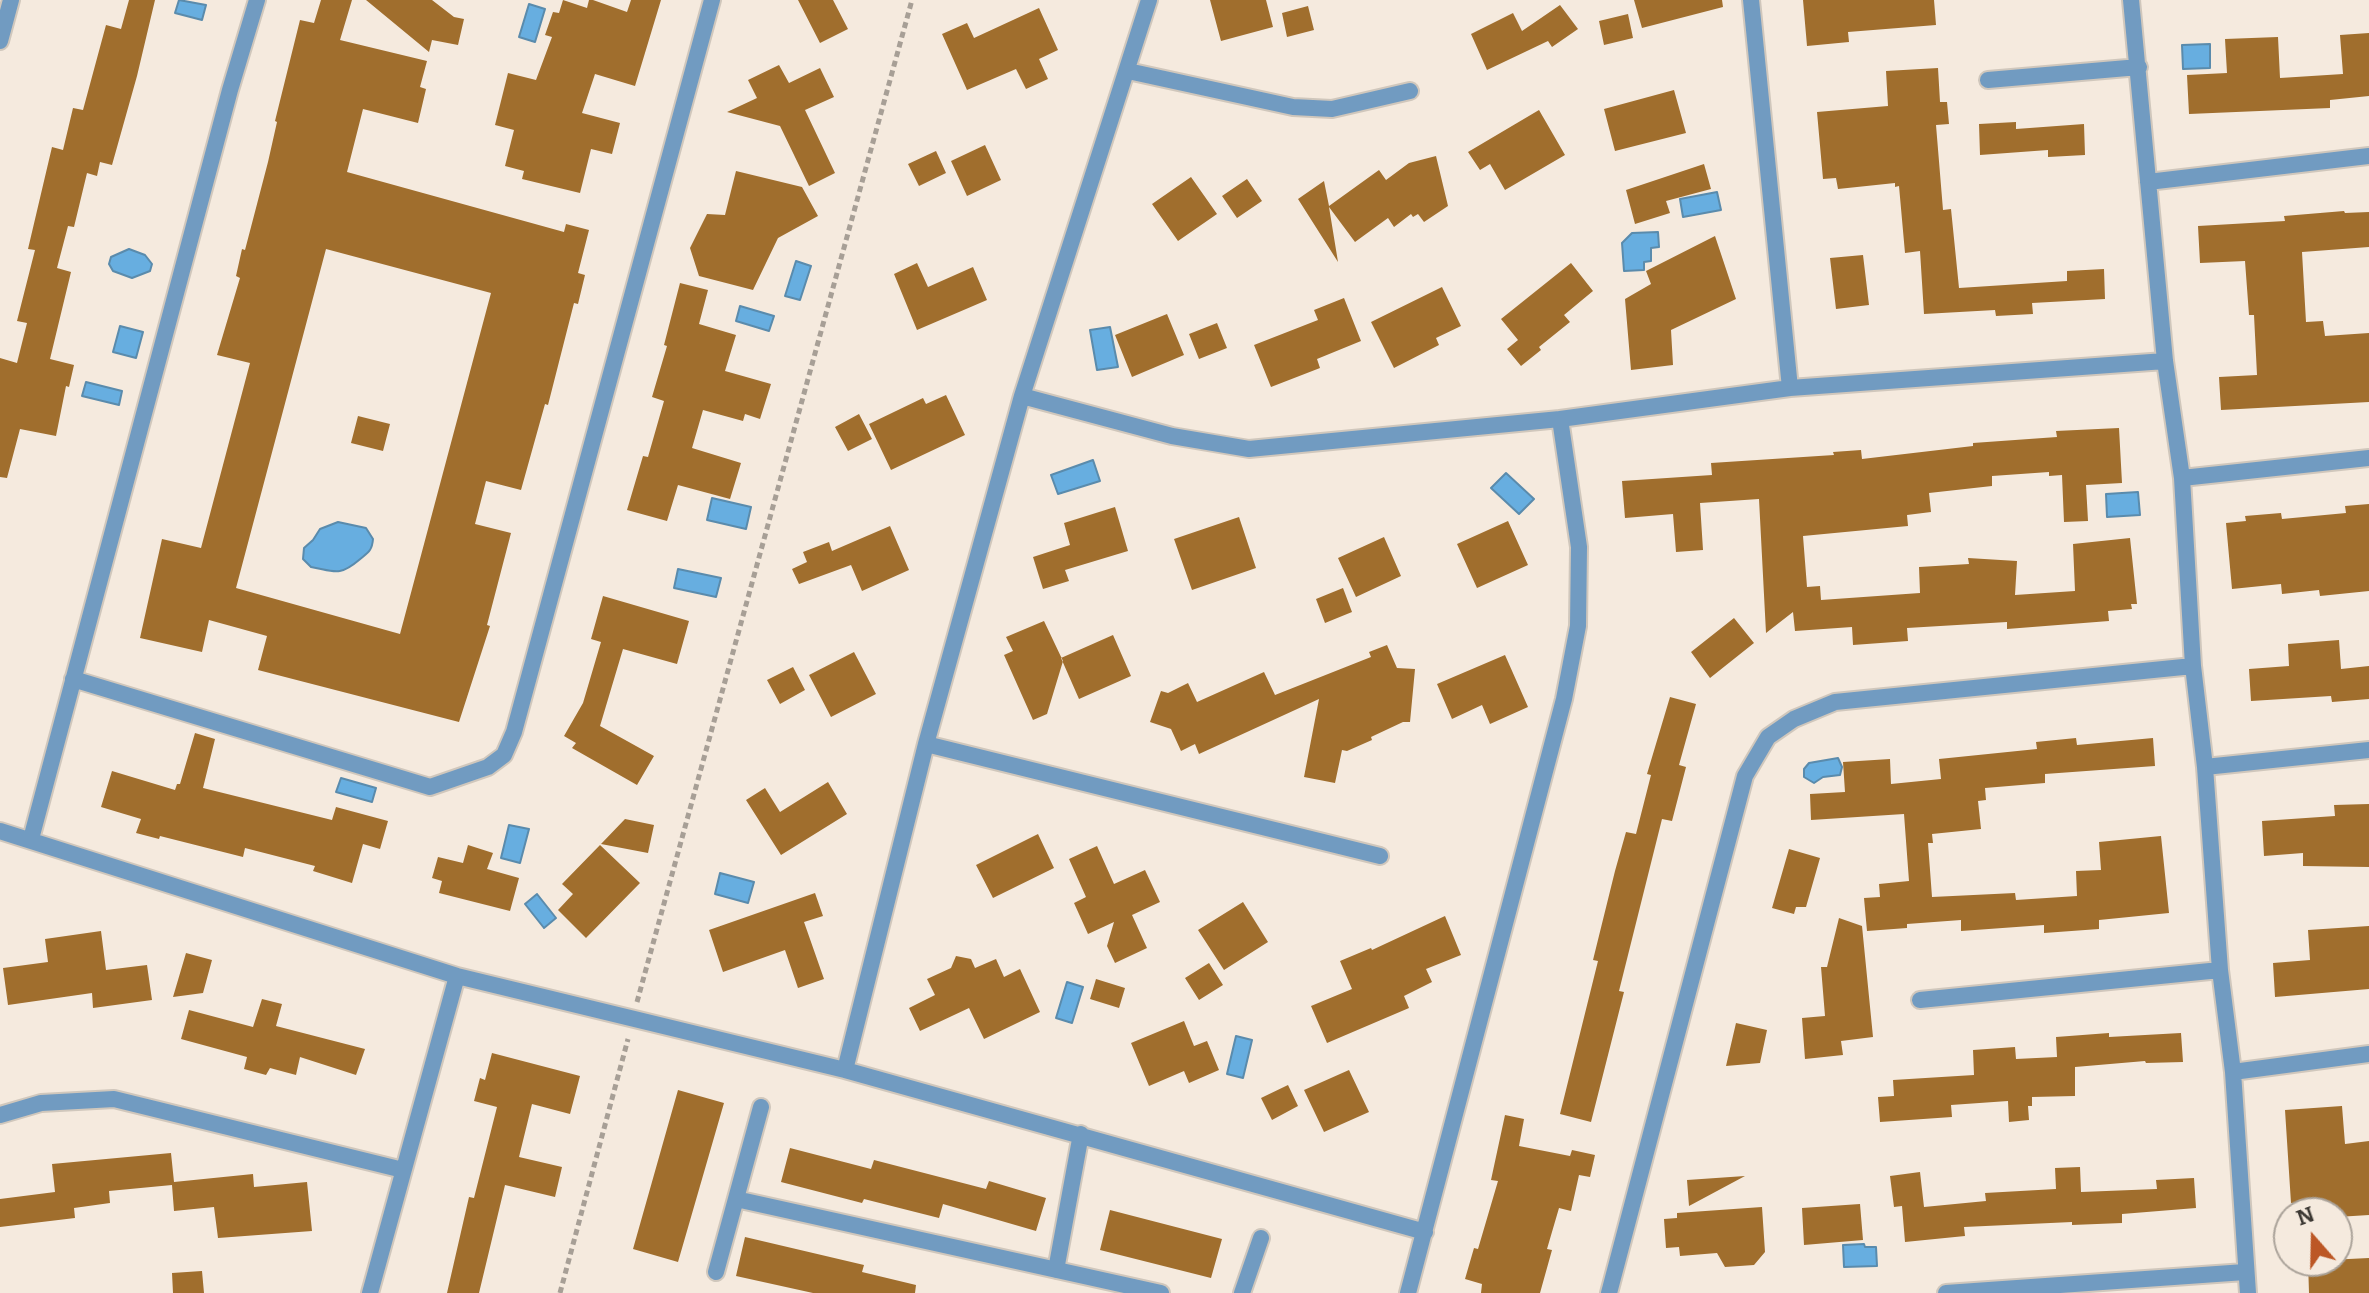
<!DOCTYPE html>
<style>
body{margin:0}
#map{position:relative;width:2369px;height:1293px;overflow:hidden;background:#f5eade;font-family:Bitter,serif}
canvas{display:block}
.north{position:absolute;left:2273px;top:1197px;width:80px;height:80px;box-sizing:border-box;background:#f5eade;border:2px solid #aba39a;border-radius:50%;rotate:340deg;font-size:22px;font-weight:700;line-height:32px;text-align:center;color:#3d3934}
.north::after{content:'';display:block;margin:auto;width:28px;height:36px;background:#bc5725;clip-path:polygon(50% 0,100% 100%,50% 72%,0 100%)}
</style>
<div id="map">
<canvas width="2369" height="1293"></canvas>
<div class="north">N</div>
</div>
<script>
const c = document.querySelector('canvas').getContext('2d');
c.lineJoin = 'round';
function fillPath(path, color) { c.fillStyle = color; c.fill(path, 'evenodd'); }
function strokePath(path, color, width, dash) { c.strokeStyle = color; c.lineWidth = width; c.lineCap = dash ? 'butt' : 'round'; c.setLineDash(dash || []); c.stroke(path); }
const water = new Path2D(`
 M179 0 206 5 202 20 175 13Z
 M529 4 545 9 535 42 519 37Z
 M2210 44V68L2183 69 2182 45Z
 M1717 192 1721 210 1683 217 1680 199Z
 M1658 232 1659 247 1651 248V261L1644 262V270L1624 271 1622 243 1632 233Z
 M129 249 145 255 152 264 150 271 132 278 113 271 109 264 111 257Z
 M796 261 811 266 800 300 785 296Z
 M740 306 774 316 769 331 736 321Z
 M120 326 143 332 136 358 113 352Z
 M1110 327 1118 367 1097 370 1090 330Z
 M86 382 122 391 119 405 82 396Z
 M1093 460 1100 481 1058 494 1051 475Z
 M1506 473 1534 499 1519 514 1491 488Z
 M2138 492 2140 515 2107 517 2106 494Z
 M712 498 751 507 746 529 707 520Z
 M338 522 366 528 373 539C372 552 367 553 359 560 339 577 334 571 311 567L303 559 304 548 313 540 320 529Z
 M678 569 721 578 716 597 674 588Z
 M1838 758 1842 767 1840 775 1823 777 1814 783 1804 777V769L1809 763Z
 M341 778 376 788 372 802 336 792Z
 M509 825 529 829 520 863 501 858Z
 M720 873 754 882 748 903 715 894Z
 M537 894 556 918 544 928 525 904Z
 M1067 982 1083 987 1072 1023 1056 1018Z
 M1236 1036 1252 1040 1243 1078 1227 1074Z
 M1864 1244 1865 1247H1876L1877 1266 1844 1267 1843 1245Z`);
fillPath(water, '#67aee0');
strokePath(water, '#5a8bac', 2);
fillPath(new Path2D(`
 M129 0H155L137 76 112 165 100 162 97 176 87 173 74 227 68 226 57 268 71 272 50 359 74 365 69 387 66 386 56 436 20 429 7 478 0 477V358L17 363 27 323 17 321 35 250 28 249 52 147 63 150 73 108 83 110 106 25 121 29Z
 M321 0H352L340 40 427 61 420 87 426 89 418 123 363 109 347 172 564 232 566 224 589 230 578 273 585 275 578 304 574 303 548 405 545 404 521 490 486 481 475 524 511 533 487 625 490 626 459 722 258 670 267 636 209 620 202 652 140 638 162 539 201 548 250 363 217 355 240 278 236 276 242 249 245 250 268 162 277 122 275 121 300 20 314 23ZM326 249 491 293 400 634 236 588Z
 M366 0H432L454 17 464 19 458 45 432 40 429 52Z
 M563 0 587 8 589 0H593L627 12 631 0H661L635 86 595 74 582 113 620 123 612 154 591 149 580 193 522 179 524 171 505 166 514 130 495 125 508 73 536 80 552 37 545 35 553 12 559 13Z
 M798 0H833L848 29 820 43Z
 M1210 0H1266L1273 27 1221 41Z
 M1634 0H1722L1723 7 1642 28Z
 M1803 0H1934L1936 25 1848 32 1849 42 1807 46Z
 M1560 5 1578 29 1552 47 1548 41 1487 70 1471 34 1513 13 1522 31Z
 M1308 6 1314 30 1287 37 1282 13Z
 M1039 8 1058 50 1039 59 1048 79 1026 89 1016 69 967 90 942 34 967 23 974 38Z
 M1628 14 1633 38 1604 45 1599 21Z
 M2369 33V96L2330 100V108L2189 114 2187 75 2227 73 2225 39 2278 37 2280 78 2343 74 2340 35Z
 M779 65 789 83 820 68 834 97 805 110 835 173 809 186 780 126 727 112 757 98 748 80Z
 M1938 68 1940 102H1947L1949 124 1936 125 1943 210 1951 209 1959 288 2067 281V271L2104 269 2105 299 2032 303 2033 314 1996 316 1995 310 1924 314 1920 251 1905 253 1899 186 1895 187V183L1838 189 1836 178 1823 179 1817 112 1888 106 1886 71Z
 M1674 90 1686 133 1615 151 1604 109Z
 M1539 110 1565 155 1505 190 1490 164 1480 170 1468 152Z
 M2016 122V129L2084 124 2085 155 2048 157V150L1980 155 1979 124Z
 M985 145 1001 180 967 196 951 161Z
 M936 151 946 173 919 186 908 164Z
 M1436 156 1448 206 1424 222 1418 214 1413 217 1411 214 1394 227 1388 218 1355 242 1329 207 1338 262 1298 199 1324 181 1329 206 1379 170 1386 180 1409 163Z
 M1704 164 1711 189 1666 201 1670 213 1635 224 1626 190Z
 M736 171 802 187 818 216 778 238 753 290 699 276 690 248 707 214 725 215Z
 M1191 177 1217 214 1178 241 1152 204Z
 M1247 179 1262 201 1237 218 1222 196Z
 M2344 211 2345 213 2369 212V247L2302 252 2306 322 2323 321 2325 336 2369 333V402L2221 410 2219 377 2257 375 2254 315H2249L2245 261 2200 263 2198 226 2285 221 2284 216Z
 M1715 236 1736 299 1671 330 1673 365 1631 370 1625 299 1651 284 1646 271Z
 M1863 255 1869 305 1836 309 1830 258Z
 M917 263 928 287 973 267 987 300 917 330 894 274Z
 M1571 263 1593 291 1564 315 1570 322 1539 347 1541 350 1521 366 1507 349 1518 340 1501 319Z
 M680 283 708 290 699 324 736 335 725 371 771 384 760 419 745 414 743 421 703 410 692 448 741 463 730 499 678 485 667 521 627 510 643 456 648 457 664 401 652 397 667 346 664 345Z
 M1442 287 1461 326 1436 338 1439 345 1394 368 1371 322Z
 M1344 298 1361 341 1317 359 1320 368 1271 387 1254 345 1318 320 1314 310Z
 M1167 314 1184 355 1132 377 1115 335Z
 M1217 323 1227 348 1199 359 1189 334Z
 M946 395 965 435 891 470 869 424 923 398 926 404Z
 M859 414 872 439 848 451 835 427Z
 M358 416 390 424 383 451 351 443Z
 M2119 428 2122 483 2086 485 2088 521 2064 522 2062 475 2049 476V472L1992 476V486L1929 493 1931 512 1907 515 1908 526 1803 536 1807 587 1820 586 1821 600 1920 593 1919 567 1969 564 1968 558 2017 561 2015 595 2075 591 2073 544 2130 538 2137 604H2131L2132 609 2108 611 2109 621 2007 629V622L1907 628 1908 641 1853 645 1852 627 1795 631 1793 612 1766 633 1759 499 1700 503 1703 550 1676 552 1673 514 1625 518 1622 481 1712 475 1711 463 1834 455 1833 452 1861 450 1862 459 1973 446V443L2057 437 2056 431Z
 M2369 504V591L2320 596 2319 590 2282 594 2281 584 2232 589 2226 523 2246 521 2245 516 2281 513 2282 519 2346 513 2345 506Z
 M1115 507 1128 551 1065 570 1069 581 1043 589 1033 557 1070 545 1064 523Z
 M1239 517 1256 568 1192 590 1174 539Z
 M1508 521 1528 565 1477 588 1457 544Z
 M890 526 909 570 862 591 851 565 799 584 792 569 807 562 803 552 829 542 832 551Z
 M1384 537 1401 576 1356 597 1338 558Z
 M1343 588 1352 612 1325 623 1316 599Z
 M603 596 689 621 677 664 623 649 600 726 654 756 637 785 572 748 576 743 564 736 583 703 601 642 591 639Z
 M1734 618 1754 643 1710 678 1691 652Z
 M1044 621 1063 661 1047 714 1033 720 1004 655 1013 651 1006 637Z
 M1113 635 1131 676 1079 699 1061 658Z
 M2339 640 2341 669 2369 666V699L2332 702 2331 696 2251 701 2249 669 2289 666 2288 644Z
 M1387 645 1397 668 1415 669 1410 722H1403L1371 737 1372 740 1347 751 1342 750 1335 783 1304 777 1319 699 1199 754 1195 744 1181 751 1171 729 1150 722 1161 691 1168 693 1188 683 1197 702 1264 672 1275 695 1371 657 1369 652Z
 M854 652 876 694 831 717 809 675Z
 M1505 655 1528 707 1490 724 1482 705 1452 719 1437 684Z
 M793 667 805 690 780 704 767 680Z
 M1670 697 1696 704 1679 765 1686 767 1672 821 1662 819 1619 991 1624 992 1591 1122 1560 1114 1598 961 1593 960 1615 871 1626 832 1636 834 1651 775 1647 774Z
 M195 733 215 739 203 788 332 820 336 807 388 821 380 849 363 844 352 883 313 871 315 866 245 848 243 857 160 836 159 839 136 833 141 819 101 807 112 771 175 790 177 784H180Z
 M2076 738 2077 745 2153 738 2155 766 2045 774V783L1985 788 1986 800 1978 801 1981 829 1932 834 1933 843H1928L1932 897 2015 893 2016 900 2077 896 2076 871 2101 870 2099 842 2161 836 2169 913 2099 920V929L2044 933V925L1961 931V920L1907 924V928L1867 931 1864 898 1880 897 1879 884 1909 881 1904 814 1811 820 1810 794 1845 792 1843 762 1890 759 1891 784 1941 779 1939 759 2037 749 2036 742Z
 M828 782 847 814 781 855 746 800 765 788 780 812Z
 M2369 804V867L2303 866V853L2264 856 2262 821 2335 816 2334 805Z
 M625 819 654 825 648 853 601 844Z
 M1038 834 1054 868 993 898 976 865Z
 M468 845 493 853 487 869 519 878 510 911 439 893 442 881 432 878 438 857 463 863Z
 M600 845 640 883 586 938 558 910 573 894 562 884Z
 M1097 846 1114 884 1145 870 1160 902 1132 915 1147 948 1115 963 1107 946 1114 922 1088 934 1074 903 1086 897 1069 859Z
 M1789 849 1820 858 1806 907H1796L1794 914 1772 908Z
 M815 893 823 916 804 922 824 979 798 988 785 950 723 972 709 930Z
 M1243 902 1268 942 1224 970 1198 930Z
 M1445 916 1461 955 1426 969 1432 982 1404 996 1409 1008 1327 1043 1311 1006 1352 989 1340 961 1371 948 1372 950Z
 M1839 918 1862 926 1873 1037 1841 1041 1843 1055 1805 1059 1802 1018 1825 1016 1821 967H1827Z
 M2369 926V989L2275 997 2273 963 2310 960 2308 930Z
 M101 931 106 970 147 965 152 1000 93 1008 92 993 8 1005 3 968 48 962 45 939Z
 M186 953 212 960 203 993 173 997Z
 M956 956 971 959 975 968 996 959 1004 977 1020 969 1040 1012 984 1039 969 1008 920 1031 909 1008 935 995 927 979 951 968Z
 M1209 963 1223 985 1199 1000 1185 978Z
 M1096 979 1125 988 1119 1008 1090 999Z
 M262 999 282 1004 276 1026 365 1049 356 1075 300 1057 296 1075 270 1068 266 1075 244 1069 247 1057 181 1039 189 1010 253 1027Z
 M1184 1021 1194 1046 1207 1041 1219 1070 1189 1083 1184 1071 1149 1086 1131 1043Z
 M1736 1023 1767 1030 1760 1063 1726 1066Z
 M2109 1033V1037L2181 1033 2183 1062 2146 1063 2145 1061 2075 1067V1096L2032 1097V1106H2028L2029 1120 2009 1122 2008 1101 1951 1105 1952 1117 1880 1122 1878 1097 1894 1096 1893 1080 1974 1075 1973 1050 2015 1047 2016 1059 2057 1057 2056 1037Z
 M492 1053 580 1076 570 1114 532 1104 519 1157 562 1167 555 1197 505 1185 479 1293H447L469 1197 474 1198 497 1107 474 1101 480 1078 485 1080Z
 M1349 1070 1369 1112 1324 1132 1304 1090Z
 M1288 1085 1298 1106 1272 1120 1261 1098Z
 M678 1090 724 1103 678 1262 633 1249Z
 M2342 1106 2345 1144 2369 1141V1215L2337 1217V1213H2309L2308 1202 2291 1203 2285 1110Z
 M1505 1115 1524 1119 1519 1146 1570 1156 1572 1150 1595 1155 1590 1177 1579 1175 1571 1211 1559 1208 1547 1249 1552 1250 1540 1293H1481L1482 1284 1465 1279 1474 1248 1478 1249 1498 1181 1491 1180Z
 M790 1148 871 1169 874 1160 986 1189 989 1181 1046 1198 1036 1231 943 1204 939 1218 864 1199 862 1203 781 1182Z
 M171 1153 174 1182 253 1174 254 1187 307 1182 312 1231 218 1238 214 1207 174 1211 172 1185 109 1191 110 1203 74 1208 75 1218 0 1227V1199L55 1192 52 1164Z
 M2080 1167 2081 1192 2157 1189 2156 1180 2194 1178 2196 1208 2122 1214V1223L2072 1225V1222L1964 1227 1965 1236 1905 1242 1902 1206 1894 1207 1890 1176 1920 1172 1924 1207 1986 1201 1985 1193 2056 1189 2055 1168Z
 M1745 1176 1689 1206 1687 1180Z
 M1860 1204 1863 1240 1804 1245 1802 1208Z
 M1762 1207 1765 1252 1754 1265 1725 1267 1717 1253 1680 1256 1679 1247 1666 1248 1664 1219 1677 1218V1213Z
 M1110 1210 1222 1239 1211 1278 1100 1250Z
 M745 1237 864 1265 862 1272 916 1285 915 1293H813L736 1276Z
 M2369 1258V1293H2309L2308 1261Z
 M202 1271 204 1293H173L172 1273Z`), '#a06e2d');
const minor = new Path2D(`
 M1751 0 1790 388
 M2131 0 2165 361 2182 478 2193 666 2205 767 2220 970 2233 1072 2248 1293
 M1128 71 1293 107 1332 109 1410 91
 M1988 80 2139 67
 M2148 182 2369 156
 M1022 396 1172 436 1249 449 1560 419 1790 388 2165 361
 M2182 478 2369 458
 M73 679 430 787 488 767 504 755 514 732 712 0
 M926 744 1380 856
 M2205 767 2369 750
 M0 831 457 976 845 1070 1425 1232
 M31 839 230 90 257 0
 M1920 1000 2220 970
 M845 1070 926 744 1022 396 1149 0
 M2233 1072 2369 1054
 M0 1115 41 1103 114 1099 403 1170
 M736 1199 1161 1293
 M1056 1270 1081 1134
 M716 1272 761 1107
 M370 1293 457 976
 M1242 1293 1261 1238
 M1408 1293 1564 699 1578 626 1579 547 1560 419
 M1609 1293 1745 776 1768 737 1794 719 1835 702 2193 666
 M1946 1293 2245 1272`);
const tertiary = new Path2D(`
 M0 41 11 0`);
strokePath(minor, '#d0c7bc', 20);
strokePath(tertiary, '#d0c7bc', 20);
strokePath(new Path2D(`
 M637 1002 912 0
 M560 1293 628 1039`), '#a79f96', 5, [6, 4]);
strokePath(minor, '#719bc1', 16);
strokePath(tertiary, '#719bc1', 16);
</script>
